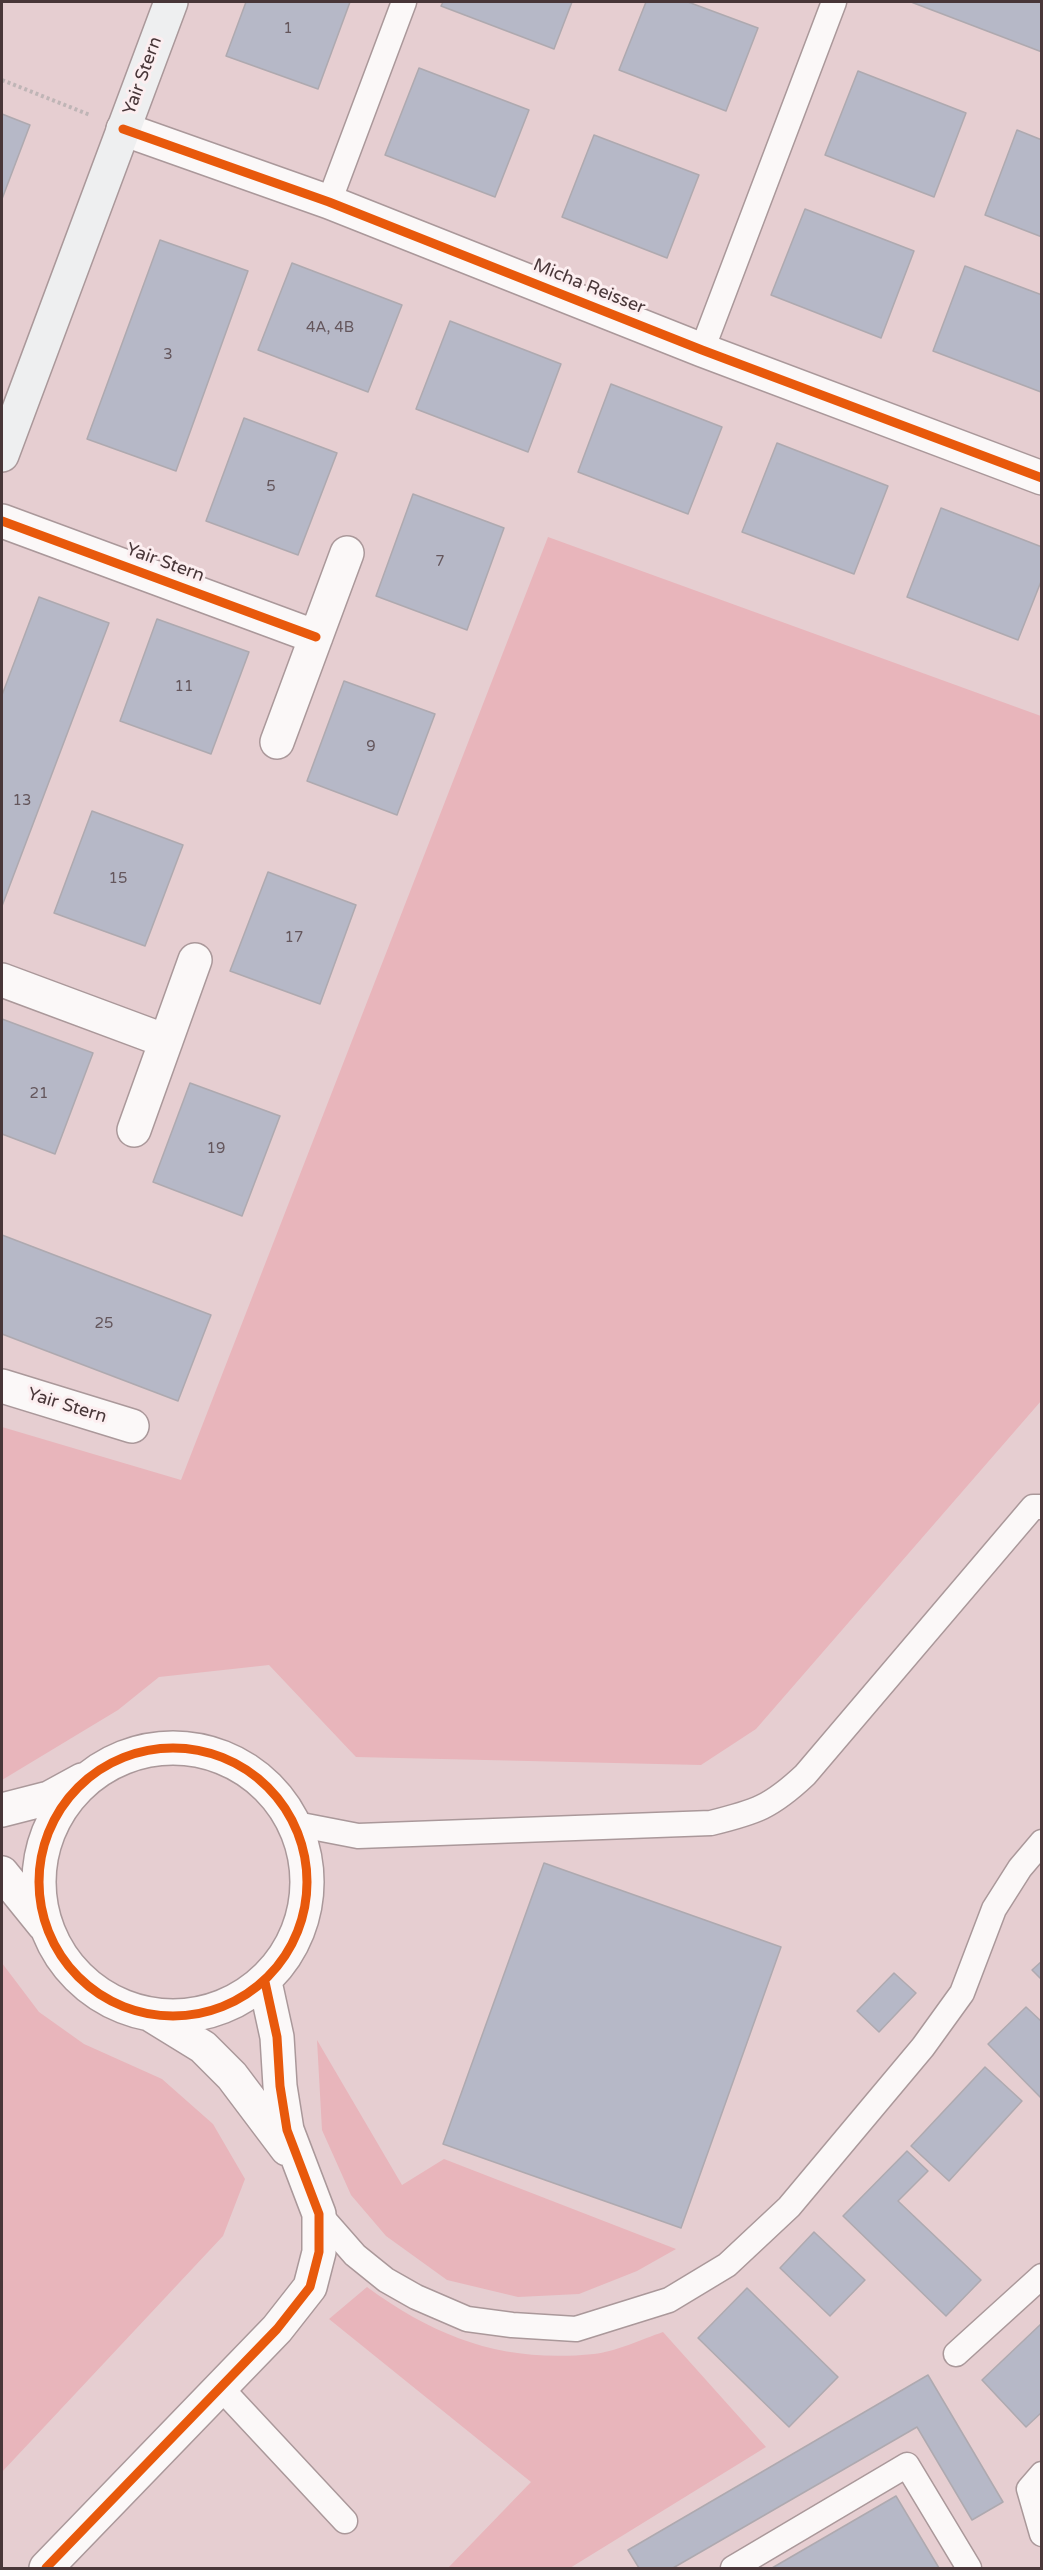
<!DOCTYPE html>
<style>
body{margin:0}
#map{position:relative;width:1043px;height:2570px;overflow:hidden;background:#e6ced1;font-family:"Varela Round",sans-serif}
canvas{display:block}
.frame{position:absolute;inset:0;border:3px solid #483638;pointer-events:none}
</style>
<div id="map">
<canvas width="1043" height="2570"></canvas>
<div class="frame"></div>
</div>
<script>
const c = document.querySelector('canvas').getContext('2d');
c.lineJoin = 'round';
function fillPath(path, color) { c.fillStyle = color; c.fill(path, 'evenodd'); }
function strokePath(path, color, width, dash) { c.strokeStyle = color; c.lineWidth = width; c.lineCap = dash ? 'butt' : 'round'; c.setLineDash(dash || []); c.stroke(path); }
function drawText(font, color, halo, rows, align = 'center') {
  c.font = font + ' "Varela Round",sans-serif'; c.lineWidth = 6; c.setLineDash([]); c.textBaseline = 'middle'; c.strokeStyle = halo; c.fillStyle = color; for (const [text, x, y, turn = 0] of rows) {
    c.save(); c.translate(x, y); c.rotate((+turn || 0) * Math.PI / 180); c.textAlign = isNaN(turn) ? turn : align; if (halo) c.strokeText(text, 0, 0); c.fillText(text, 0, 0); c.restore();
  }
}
fillPath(new Path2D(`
 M548 537 1041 716V1401L756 1729 701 1765 356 1757 269 1665 159 1677 118 1710 2 1780V1427L181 1480Z
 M2 1963 39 2012 84 2044 162 2079 213 2124 245 2179 223 2236 2 2472Z
 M317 2040 402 2185 444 2159 676 2249 637 2271 579 2294 518 2297 447 2280 386 2236 351 2195 322 2130Z
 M367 2287C438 2339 505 2363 594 2354 614 2352 643 2339 663 2332L766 2447 570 2568H448L531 2482 329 2319Z`), '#e8b5bb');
const building = new Path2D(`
 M246 2H350L318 89 226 56Z
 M443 2H572L554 49 441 6Z
 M646 2H688L758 28 726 111 619 70Z
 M911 2H1042V52Z
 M419 68 529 110 495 197 385 155Z
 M858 71 966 113 934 197 825 155Z
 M2 114 30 125 2 199Z
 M1017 130 1042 140V237L985 215Z
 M594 135 699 175 667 258 562 217Z
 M805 209 914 251 881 338 771 295Z
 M160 240 248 271 176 471 87 439Z
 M292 263 402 305 368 392 258 350Z
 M965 266 1042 295 1041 392 933 351Z
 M450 321 561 364 528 452 416 409Z
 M611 384 722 427 688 514 578 472Z
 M244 418 337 453 298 555 206 521Z
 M777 443 888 486 854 574 742 532Z
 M413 494 504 528 467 630 376 596Z
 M941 508 1042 547V579L1018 640 907 597Z
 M39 597 109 623 2 906V695Z
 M157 619 249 652 211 754 120 721Z
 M344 681 435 714 397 815 307 781Z
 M92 811 183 845 145 946 54 913Z
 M268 872 356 905 320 1004 230 971Z
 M2 1019 93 1053 55 1154 2 1134Z
 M190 1083 280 1116 242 1216 153 1182Z
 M2 1235 211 1315 178 1401 2 1334Z
 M544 1863 781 1947 681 2228 443 2144Z
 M1042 1961V1980L1032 1970Z
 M894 1973 916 1993 879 2032 857 2011Z
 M1026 2007 1042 2022V2099L988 2044Z
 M985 2067 1022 2101 949 2181 911 2146Z
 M907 2151 928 2171 898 2201 981 2280 946 2316 843 2216Z
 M814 2232 865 2280 830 2316 780 2268Z
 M747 2288 838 2377 789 2427 698 2338Z
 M1042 2323V2412L1026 2427 982 2380Z
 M928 2375 1003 2502 972 2520 917 2427 673 2568H639L628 2550Z
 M896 2496 939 2568H772Z`);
fillPath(building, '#b6b8c7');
strokePath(building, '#aea9af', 1.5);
const lane = new Path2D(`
 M329 202 404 2
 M702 350 834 2
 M296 1824 358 1836 711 1823C756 1812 771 1807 805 1775L1033 1507H1042
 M319 2214 355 2255 386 2280 416 2297 467 2319 512 2325 576 2329 669 2300 727 2265 789 2207 923 2047 962 1993 994 1909 1020 1868 1042 1842
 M956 2354 1042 2276
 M220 2387 345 2521
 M1042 2474 1029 2489 1042 2534
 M733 2568 907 2465 969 2568`);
const street = new Path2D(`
 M123 129 329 202 702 350 1042 478
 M2 521 316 637
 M277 742 347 553
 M2 980 166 1041
 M134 1130 195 960
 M2 1386 132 1426
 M39 1882a134 134 0 1 1 268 0a134 134 0 1 1-268 0Z
 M2 1810 49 1798 82 1780
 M2 1873 44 1925
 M151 2015 203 2047 232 2076 287 2149
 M46 2568 277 2329 310 2287 319 2252V2214L287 2130 280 2086 277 2037 265 1982`);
const secondary = new Path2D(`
 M2 455 171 2`);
strokePath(lane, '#aa989a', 27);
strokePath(street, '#aa989a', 36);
strokePath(secondary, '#aa989a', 36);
strokePath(new Path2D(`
 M2 80 90 115`), '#bfb5b6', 4, [3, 3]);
strokePath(lane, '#fbf8f8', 24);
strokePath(street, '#fbf8f8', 33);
strokePath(secondary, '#eeeff0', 33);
strokePath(new Path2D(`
 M123 129 329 202 702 350 1042 478
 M2 521 316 637
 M39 1882a134 134 0 1 1 268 0a134 134 0 1 1-268 0Z
 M46 2568 277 2329 310 2287 319 2252V2214L287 2130 280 2086 277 2037 265 1982`), '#e8590c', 9);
drawText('15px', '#64565c', null, [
 ["1",288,29],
 ["4A, 4B",330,328],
 ["3",168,355],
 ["5",271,487],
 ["7",440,562],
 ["11",184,687],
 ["9",371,747],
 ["13",22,801],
 ["15",118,879],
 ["17",294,938],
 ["21",39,1094],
 ["19",216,1149],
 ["25",104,1324]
]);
drawText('18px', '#483638', '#fceef0', [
 ["Yair Stern",143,76,-70],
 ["Micha Reisser",589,287,22],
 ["Yair Stern",165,563,20],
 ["Yair Stern",67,1406,17]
]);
</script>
